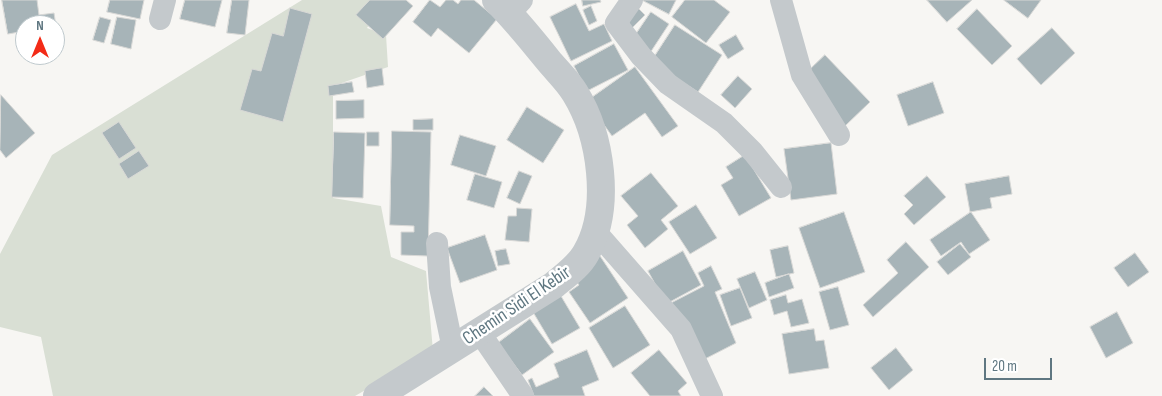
<!DOCTYPE html>
<style>
body{margin:0}
#map{position:relative;width:1162px;height:396px;overflow:hidden;background:#f7f6f3;font-family:"Sofia Sans Condensed",sans-serif}
canvas{display:block}
.north{position:absolute;left:15px;top:15px;width:50px;height:50px;box-sizing:border-box;background:#fff;border:1px solid #bfc9cd;border-radius:50%;rotate:0deg;font-size:14px;font-weight:700;line-height:20px;text-align:center;color:#5f7781}
.north::after{content:'';display:block;margin:auto;width:18px;height:22px;background:#f32b17;clip-path:polygon(50% 0,100% 100%,50% 72%,0 100%)}
.scale{position:absolute;left:984px;top:358px;width:68px;height:22px;box-sizing:border-box;border:2px solid #5f7781;border-top:0;padding-left:6px;font-size:15px;line-height:18px;white-space:nowrap;color:#5f7781;-webkit-text-stroke:4px #fff;paint-order:stroke}
</style>
<div id="map">
<canvas width="1162" height="396"></canvas>
<div class="north">N</div>
<div class="scale">20 m</div>
</div>
<script>
const c = document.querySelector('canvas').getContext('2d');
c.lineJoin = 'round';
function fillPath(path, color) { c.fillStyle = color; c.fill(path, 'evenodd'); }
function strokePath(path, color, width, dash) { c.strokeStyle = color; c.lineWidth = width; c.lineCap = dash ? 'butt' : 'round'; c.setLineDash(dash || []); c.stroke(path); }
function drawText(font, color, halo, rows, align = 'center') {
  c.font = font + ' "Sofia Sans Condensed",sans-serif'; c.lineWidth = 5; c.setLineDash([]); c.textBaseline = 'middle'; c.strokeStyle = halo; c.fillStyle = color; for (const [text, x, y, turn = 0] of rows) {
    c.save(); c.translate(x, y); c.rotate((+turn || 0) * Math.PI / 180); c.textAlign = isNaN(turn) ? turn : align; if (halo) c.strokeText(text, 0, 0); c.fillText(text, 0, 0); c.restore();
  }
}
fillPath(new Path2D(`
 M302 0H385L367 28 386 35 388 67 333 86V198L381 206 391 257 426 271 433 351 355 396H53L41 337 0 327V254L52 155Z`), '#d9dfd4');
const building = new Path2D(`
 M2 0H37L39 15 54 13 56 26 25 25V31L8 34Z
 M110 0H144L140 19 107 12Z
 M185 0H222L215 27 180 19Z
 M232 0H249L245 35 227 33Z
 M370 0H406L413 6 383 39 356 15Z
 M430 0 440 7 446 0H453L458 4 461 0H474L497 19 469 53 438 28 431 37 413 22Z
 M582 0H600L601 2 583 6Z
 M642 0H676L669 14Z
 M685 0H714L730 12 706 43 672 17Z
 M927 0H972L947 22Z
 M1004 0H1041L1028 18Z
 M576 4 589 31 604 24 612 41 571 61 550 17Z
 M591 6 597 21 589 25 583 10Z
 M636 6 645 15 623 37Z
 M290 8 312 14 283 122 240 110 252 69 261 71 272 33 283 36Z
 M977 9 1012 46 992 65 957 29Z
 M651 12 669 24 648 56 630 43Z
 M100 17 111 20 104 43 93 40Z
 M117 17 136 20 131 49 111 44Z
 M675 25 722 55 698 92 651 62Z
 M1052 28 1075 53 1041 85 1017 59Z
 M736 35 744 49 728 59 719 45Z
 M614 44 628 70 587 91 574 66Z
 M825 55 870 102 845 126 800 79Z
 M635 67 678 126 662 137 645 113 612 136 587 101Z
 M382 68 384 85 367 88 365 71Z
 M738 76 752 89 735 108 721 95Z
 M352 82 354 92 329 96 328 86Z
 M933 82 944 113 908 126 897 95Z
 M1 95 35 133 6 158 0 150Z
 M364 100V118L336 119V101Z
 M527 107 564 130 543 163 507 140Z
 M433 119V130H413V120Z
 M119 122 136 148 119 159 102 133Z
 M392 131 431 132 428 256 401 255V232H414V226L390 225Z
 M334 132 365 133 363 198 332 197Z
 M367 132H379V146H367Z
 M460 135 496 146 486 176 451 165Z
 M831 143 837 194 791 200 784 149Z
 M139 151 149 166 128 179 119 164Z
 M745 155 771 198 739 216 721 185 733 178 726 167Z
 M519 171 532 176 520 204 507 198Z
 M651 173 678 206 661 220 668 229 645 248 627 225 638 216 621 196Z
 M475 174 502 182 494 208 467 200Z
 M927 176 946 197 914 225 904 214 913 205 904 196Z
 M1009 176 1012 194 990 198 992 208 970 212 965 184Z
 M696 205 717 238 690 254 669 222Z
 M517 208 532 209 529 242 505 240 508 216H516Z
 M844 212 865 272 820 288 799 228Z
 M971 212 990 240 969 254 961 242 941 256 930 240Z
 M485 235 497 270 460 283 447 248Z
 M906 242 929 267 873 317 863 305 898 273 887 260Z
 M960 244 971 257 948 275 937 262Z
 M788 246 794 273 776 277 770 250Z
 M506 249 510 264 498 266 495 251Z
 M683 251 701 285 666 304 648 271Z
 M1135 253 1149 272 1128 287 1114 268Z
 M600 256 628 298 590 323 569 292 579 285 572 275Z
 M711 266 722 289 715 292 736 343 697 363 669 304 704 286 698 273Z
 M755 272 767 300 749 308 737 279Z
 M789 274 794 288 769 297 765 283Z
 M838 287 849 325 830 330 819 292Z
 M740 288 752 318 731 326 720 295Z
 M558 291 580 328 552 344 530 307Z
 M786 295 788 303 802 299 809 323 791 327 787 311 774 315 770 300Z
 M625 306 650 345 613 368 589 328Z
 M1117 312 1133 343 1106 358 1090 327Z
 M530 319 554 352 522 375 498 343Z
 M814 329 816 341 824 340 829 368 789 374 782 334Z
 M896 348 913 370 889 390 871 368Z
 M587 350 599 380 582 387 585 396H534L528 380 532 378 536 387 559 377 554 364Z
 M659 350 687 383 678 391 681 396H650L631 373Z
 M484 387 493 396H475Z`);
fillPath(building, '#a7b4b8');
strokePath(building, '#d8d8d6', 1);
strokePath(new Path2D(`
 M632 0 616 23 641 56 668 84 724 123 753 152 781 187
 M781 0 802 75 839 135
 M510 13 522 0
 M160 19 165 0
 M596 232 681 329 712 396
 M437 243 440 287 453 349
 M480 333 523 396`), '#c4c9cc', 22);
strokePath(new Path2D(`
 M377 396 554 285C566 275 579 266 586 253 612 208 601 135 575 93 568 81 557 71 548 60 532 40 515 19 496 0`), '#c4c9cc', 28);
drawText('19px', '#5f7781', '#fff', [
 ["Chemin Sidi El Kebir",517,306,-34]
]);
</script>
